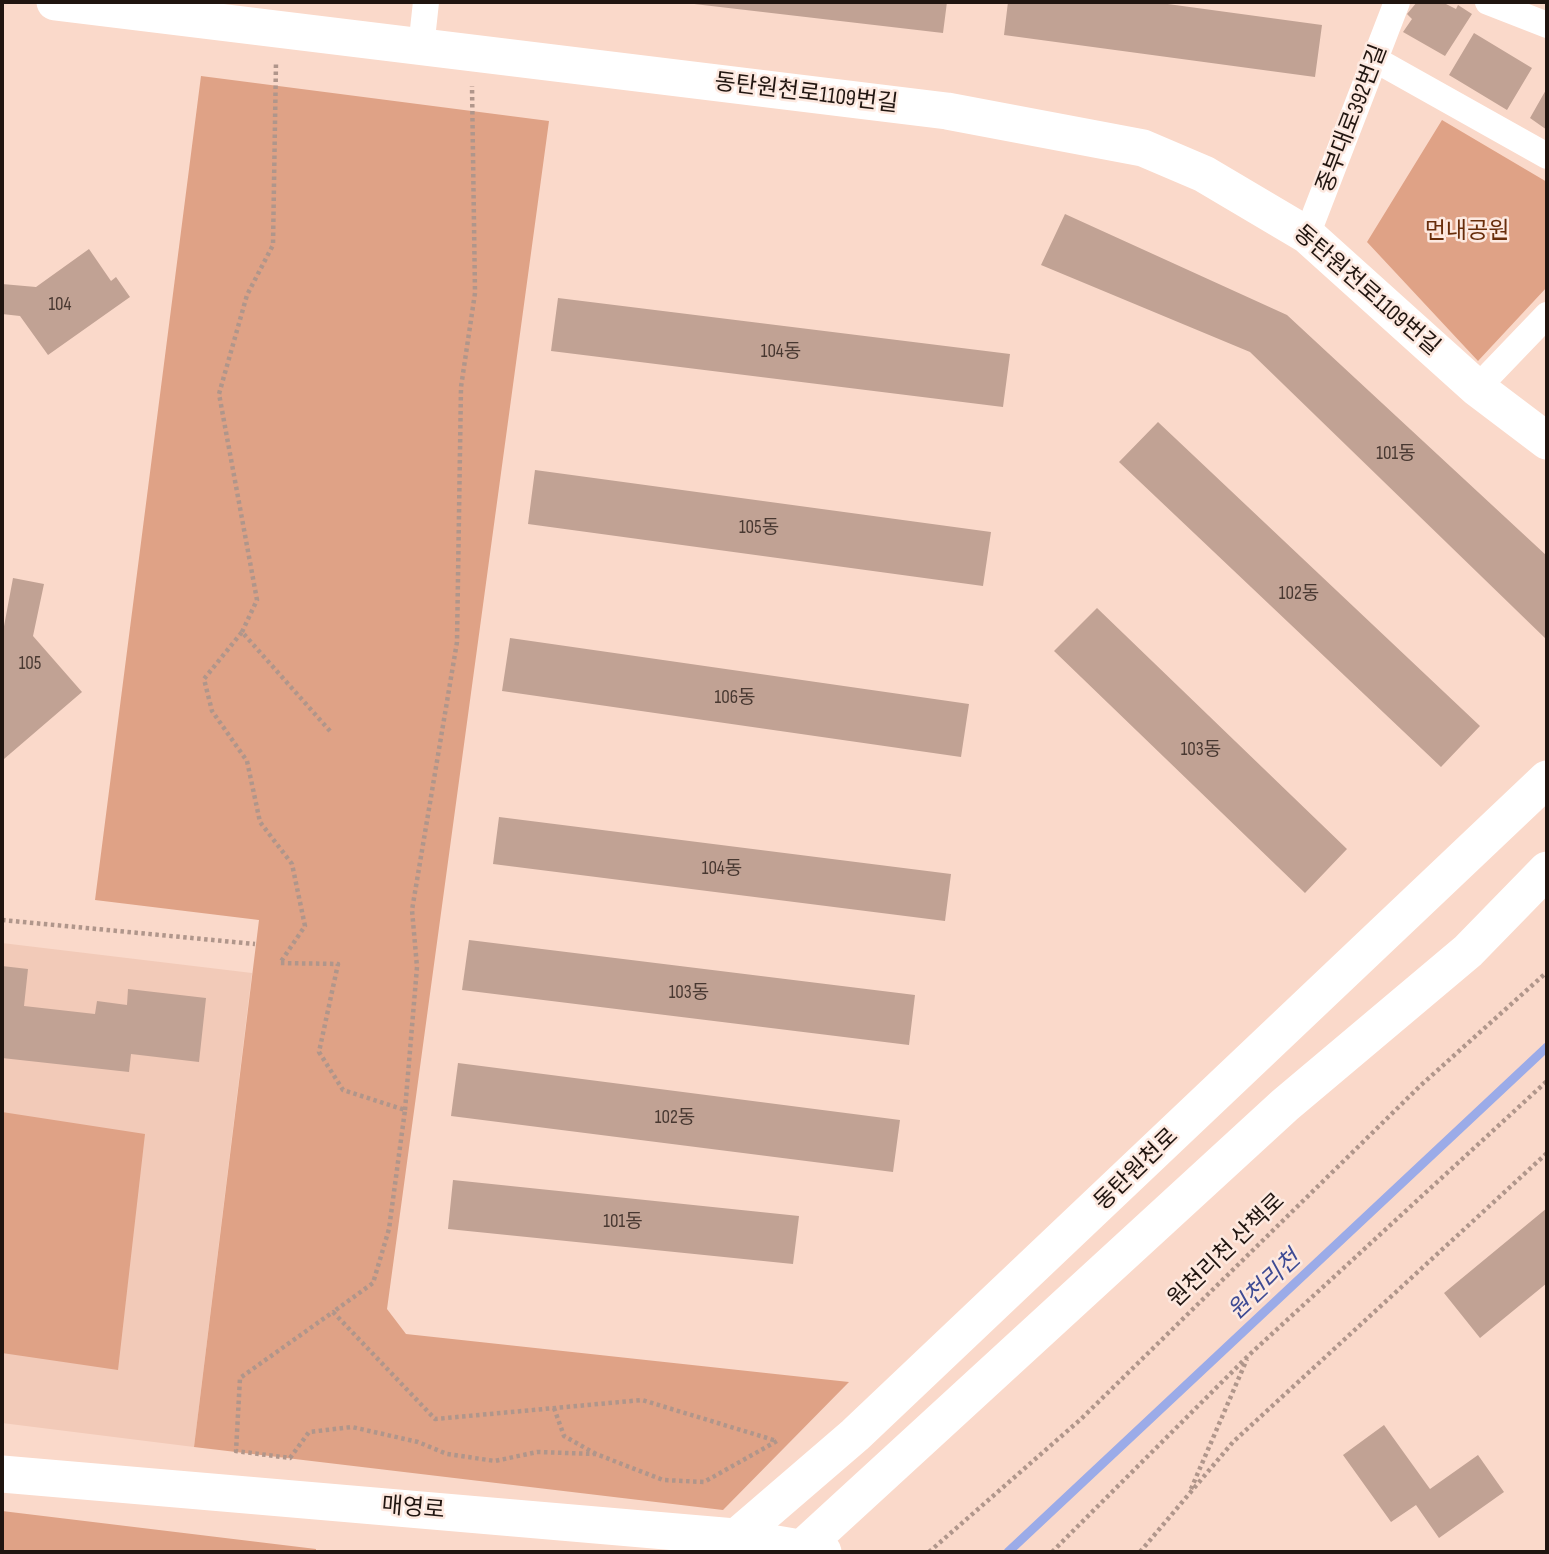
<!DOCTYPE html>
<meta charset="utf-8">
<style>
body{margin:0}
#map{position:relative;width:1549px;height:1554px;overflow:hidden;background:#fad9ca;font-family:"Sofia Sans Condensed",sans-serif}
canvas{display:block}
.frame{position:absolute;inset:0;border:4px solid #201510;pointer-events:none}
</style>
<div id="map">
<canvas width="1549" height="1554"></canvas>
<div class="frame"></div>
</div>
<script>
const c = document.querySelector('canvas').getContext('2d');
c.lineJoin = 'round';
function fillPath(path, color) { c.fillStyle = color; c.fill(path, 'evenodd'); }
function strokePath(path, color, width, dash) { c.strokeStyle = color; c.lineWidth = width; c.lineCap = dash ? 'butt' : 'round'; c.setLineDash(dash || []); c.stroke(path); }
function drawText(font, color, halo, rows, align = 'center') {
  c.font = font + ' "Sofia Sans Condensed","Noto Sans KR",sans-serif'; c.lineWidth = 5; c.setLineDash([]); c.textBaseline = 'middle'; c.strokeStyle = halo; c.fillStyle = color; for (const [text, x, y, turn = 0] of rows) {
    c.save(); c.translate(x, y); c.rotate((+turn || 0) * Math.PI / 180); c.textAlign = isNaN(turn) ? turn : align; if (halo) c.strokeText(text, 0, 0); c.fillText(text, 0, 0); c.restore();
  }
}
fillPath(new Path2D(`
 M2 943 252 973 194 1447 2 1423Z`), '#f2cab8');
fillPath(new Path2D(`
 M201 76 549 121 387 1309 406 1334 849 1382 723 1510 194 1447 259 920 95 900Z
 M1442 120 1547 182V287L1478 361 1367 242Z
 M2 1112 145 1134 118 1370 2 1353Z
 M2 1511 316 1549V1552H2Z`), '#dfa286');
strokePath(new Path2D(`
 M1008 1552 1547 1047`), '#9babe8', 9);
fillPath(new Path2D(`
 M677 2H947L943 33Z
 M1008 2H1153L1322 25 1315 77 1004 35Z
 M1417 2H1442L1456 9 1458 5 1472 14 1445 56 1403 32 1412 19 1407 14Z
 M1474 33 1532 68 1507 110 1449 75Z
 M1547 88V130L1530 118Z
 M1065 214 1287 315 1547 556V640L1250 352 1041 265Z
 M89 249 111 281 116 277 130 297 48 355 20 316 2 314V284L36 287Z
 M558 298 1010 354 1003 407 551 351Z
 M1158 422 1480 726 1441 767 1119 462Z
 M535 470 991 532 983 586 528 524Z
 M13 578 44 584 33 636 82 692 4 759 2 637Z
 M1097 608 1347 849 1305 893 1054 651Z
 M510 638 969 704 961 757 502 691Z
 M499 817 951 874 945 921 493 864Z
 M469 940 915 995 909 1045 462 990Z
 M2 966 28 969 24 1006 95 1014 97 1001 127 1005 128 989 206 998 199 1062 131 1054 129 1072 2 1058Z
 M458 1063 900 1120 893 1172 451 1116Z
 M453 1180 799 1216 793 1264 448 1229Z
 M1547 1208V1283L1480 1338 1444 1293Z
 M1384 1425 1430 1489 1478 1455 1504 1492 1439 1538 1416 1505 1391 1522 1343 1455Z`), '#c1a294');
strokePath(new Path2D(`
 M242 632 257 600 219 394 247 295 273 245 276 62
 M330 731 242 632 204 679 212 711 247 761 260 822 292 864 305 926 280 963 338 964 319 1052 343 1090 405 1110 389 1229 373 1283 333 1312
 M2 920 255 944
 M405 1110 417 967 412 910 457 642 461 387 475 293 472 86
 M333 1312 435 1419 642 1400 777 1441 704 1482 663 1480 596 1454 537 1452 495 1461 447 1454 418 1442 352 1427 309 1432 290 1458 236 1451 240 1378Z
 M554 1408 564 1436 596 1454
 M1191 1489 1247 1359
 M929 1552 1081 1419 1420 1086 1547 972
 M1052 1552 1249 1355 1547 1081
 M1140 1552 1233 1442 1547 1153`), '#b0968b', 4.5, [3.5, 3.5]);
strokePath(new Path2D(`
 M1488 2 1547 25
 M421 48 426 2
 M1376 60 1547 156
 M1307 235 1397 2
 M1477 388 1547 315`), '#fff', 26);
strokePath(new Path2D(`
 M55 2 947 111 1143 148 1204 174 1307 235 1477 388 1547 441
 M2 1474 735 1537 823 1552
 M719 1552 855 1435 1547 779
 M798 1552 1285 1105 1468 951 1547 870`), '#fff', 37);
drawText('19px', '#483831', null, [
 ["104",60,305],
 ["104동",781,352],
 ["101동",1396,454],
 ["105동",759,528],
 ["102동",1299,594],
 ["105",30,664],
 ["106동",735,698],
 ["103동",1201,750],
 ["104동",722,869],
 ["103동",689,993],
 ["102동",675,1118],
 ["101동",623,1222]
]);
drawText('23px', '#201510', '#fde9e0', [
 ["동탄원천로1109번길",806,94,7],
 ["중부대로392번길",1353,119,-69],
 ["동탄원천로1109번길",1366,291,41],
 ["동탄원천로",1137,1170,-44],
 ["원천리천 산책로",1227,1251,-44],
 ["매영로",413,1509,5]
]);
drawText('23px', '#682d0a', '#fde9e0', [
 ["먼내공원",1467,232]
]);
drawText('italic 24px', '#3d4a93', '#fde9e0', [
 ["원천리천",1265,1286,-43]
]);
</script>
